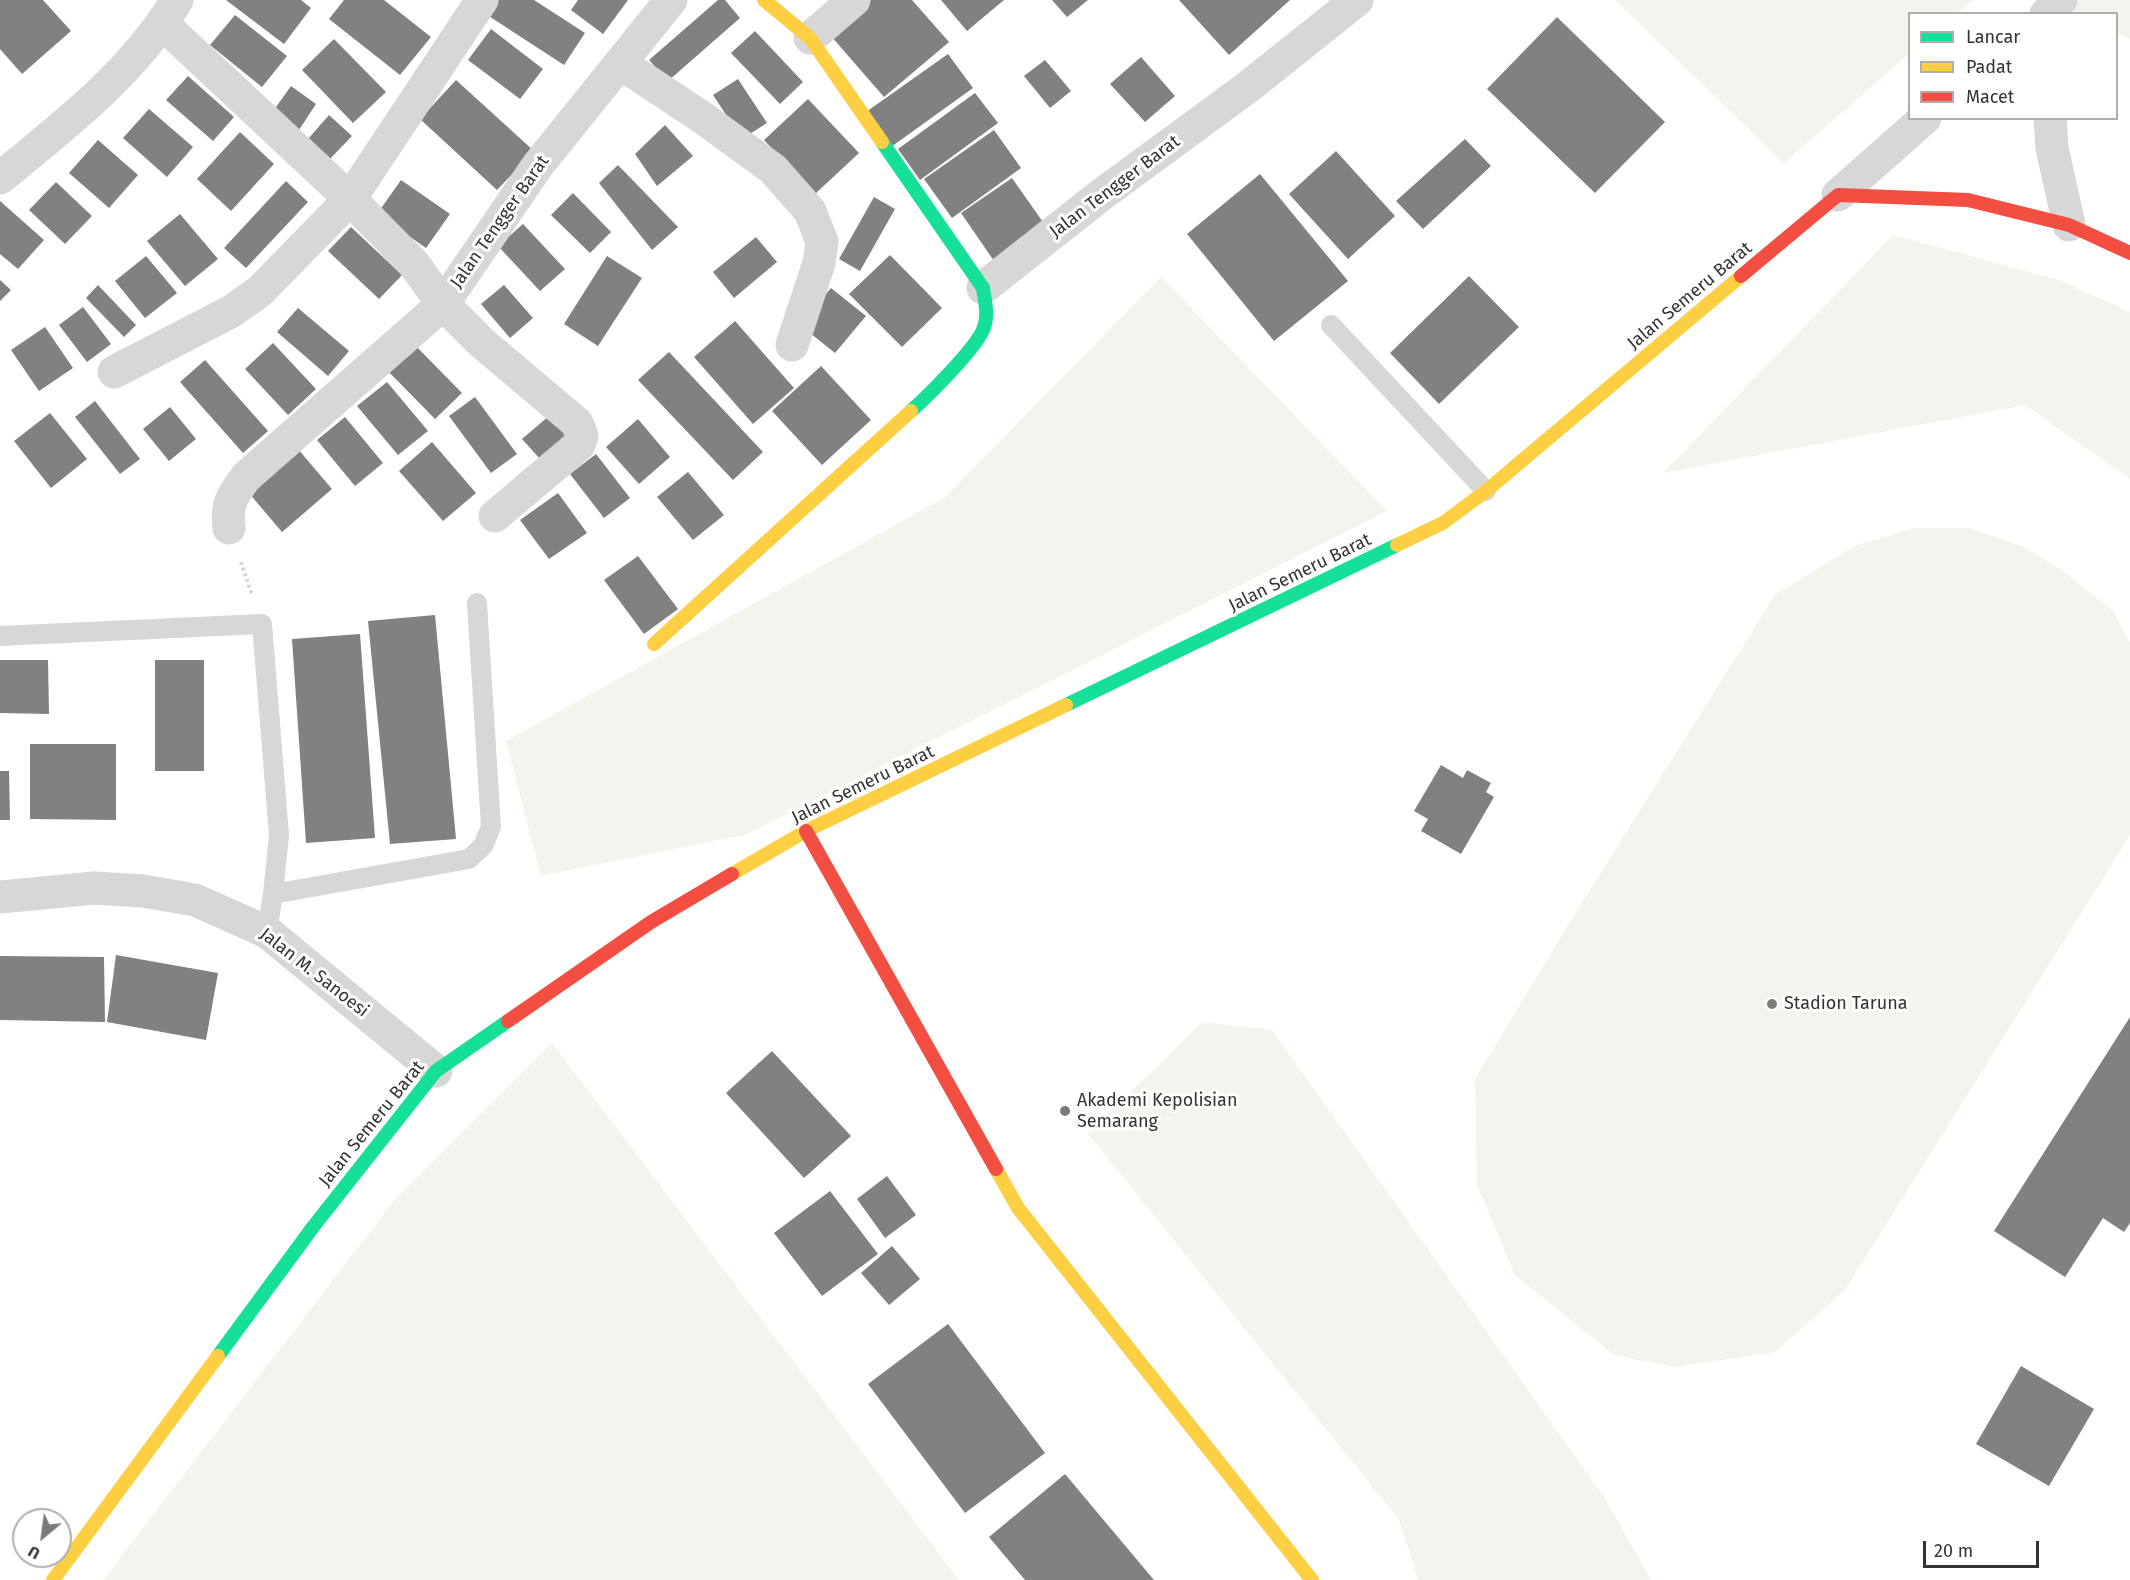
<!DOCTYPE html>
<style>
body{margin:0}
#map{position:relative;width:2130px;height:1580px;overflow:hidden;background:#fff;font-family:"Fira Sans",sans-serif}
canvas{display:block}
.legend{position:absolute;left:1908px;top:12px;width:210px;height:108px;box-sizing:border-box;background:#fff;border:2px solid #adadad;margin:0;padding:8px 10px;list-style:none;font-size:18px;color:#333}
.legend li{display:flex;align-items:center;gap:12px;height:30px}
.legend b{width:30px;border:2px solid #adadad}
.north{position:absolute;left:12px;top:1508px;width:60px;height:60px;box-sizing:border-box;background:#fff;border:2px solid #adadad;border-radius:50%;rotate:209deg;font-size:16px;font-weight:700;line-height:24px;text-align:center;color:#333}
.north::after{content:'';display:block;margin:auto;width:21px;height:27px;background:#7a7a7a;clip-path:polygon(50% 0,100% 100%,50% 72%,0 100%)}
.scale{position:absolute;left:1923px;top:1541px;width:116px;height:27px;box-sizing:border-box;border:3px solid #333;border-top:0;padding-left:8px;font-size:18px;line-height:21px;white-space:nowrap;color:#333;-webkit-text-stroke:4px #fff;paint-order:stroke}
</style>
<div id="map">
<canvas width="2130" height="1580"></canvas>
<ul class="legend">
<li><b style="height:8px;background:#16e098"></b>Lancar</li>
<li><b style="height:8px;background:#ffcf43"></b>Padat</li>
<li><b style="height:8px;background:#f24e42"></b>Macet</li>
</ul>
<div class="north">U</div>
<div class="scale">20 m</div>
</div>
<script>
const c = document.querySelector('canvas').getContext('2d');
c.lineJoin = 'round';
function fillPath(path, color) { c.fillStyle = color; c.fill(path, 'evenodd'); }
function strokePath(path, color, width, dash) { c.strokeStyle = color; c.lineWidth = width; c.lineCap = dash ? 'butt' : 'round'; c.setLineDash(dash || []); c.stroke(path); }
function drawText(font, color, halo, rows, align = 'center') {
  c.font = font + ' "Fira Sans",sans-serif'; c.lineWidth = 6; c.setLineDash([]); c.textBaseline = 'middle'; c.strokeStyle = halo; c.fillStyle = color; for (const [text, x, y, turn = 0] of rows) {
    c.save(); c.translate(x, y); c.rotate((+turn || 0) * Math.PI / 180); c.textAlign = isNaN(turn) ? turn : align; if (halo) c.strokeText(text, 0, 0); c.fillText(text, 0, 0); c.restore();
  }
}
fillPath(new Path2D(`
 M1615 0H1973L1957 13 1910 14 1909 54 1784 163Z
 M2050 0H2130V39L2117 33 2116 14 2077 13Z
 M1893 235 2059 280 2130 312V479L2025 405 1663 473Z
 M1161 277 1387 511 747 834 541 876 506 741 944 498Z
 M1914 528H1968L2024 547 2067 574 2113 611 2130 643V835L1845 1290 1775 1352 1674 1367 1614 1355 1515 1275 1477 1185 1475 1079 1565 930 1775 595 1854 546Z
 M1202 1022 1272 1030 1604 1497 1651 1580H1418L1399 1520 1088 1134Z
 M552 1043 959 1580H103L396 1198Z`), '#f1f5ed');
fillPath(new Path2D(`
 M0 0H43L71 31 22 74 0 49Z
 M226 0H301L311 8 284 44Z
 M344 0H384L431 37 400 75 329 19Z
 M489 0H534L585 33 564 65 481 11Z
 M578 0H628L603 34 571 10Z
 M718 0H725L740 18 668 81 649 60Z
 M857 0H912L949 42 884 97 824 28Z
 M941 0H1004L967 31Z
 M1052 0H1088L1067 17Z
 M1179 0H1290L1229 55Z
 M235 15 287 56 262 87 210 45Z
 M1557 17 1665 122 1595 193 1487 89Z
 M491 29 543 69 520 99 468 60Z
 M755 31 803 82 780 104 731 53Z
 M334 39 386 92 353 123 302 70Z
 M948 54 973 88 891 147 866 112Z
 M1141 57 1175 96 1145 122 1110 84Z
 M1045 60 1071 91 1050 108 1024 76Z
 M188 76 234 117 213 141 166 100Z
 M738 79 767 123 742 139 713 95Z
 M456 80 534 151 497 190 420 119Z
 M291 86 316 104 297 133 271 114Z
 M975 93 998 123 920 180 898 149Z
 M808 99 859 153 815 194 764 140Z
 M149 109 193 147 167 177 123 138Z
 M329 115 352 136 330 159 308 139Z
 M665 125 693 156 657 186 635 154Z
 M994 130 1021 168 952 218 924 179Z
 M240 132 274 164 231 211 197 179Z
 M1465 139 1491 166 1423 229 1396 201Z
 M98 140 138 175 109 208 69 173Z
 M1336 151 1395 216 1348 259 1289 194Z
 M618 165 678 227 652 250 599 183Z
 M1260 174 1348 281 1274 341 1187 234Z
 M1012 178 1045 225 994 261 961 213Z
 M401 180 450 214 426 248 377 214Z
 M286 181 308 202 246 268 224 248Z
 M56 182 92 216 65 244 29 210Z
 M573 193 611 232 590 253 551 215Z
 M874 197 895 209 860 271 839 259Z
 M0 201 44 240 18 269 0 254Z
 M180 214 218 259 185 286 147 241Z
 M523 224 565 269 540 291 498 246Z
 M351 227 402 275 379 299 328 251Z
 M756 237 777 262 734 298 713 272Z
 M890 255 942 308 902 347 849 294Z
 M146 256 177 293 145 318 115 281Z
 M607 256 642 278 598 346 564 324Z
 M1469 276 1519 327 1439 404 1390 353Z
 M0 280 11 290 0 301Z
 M98 285 136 325 124 337 86 298Z
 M504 285 533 318 510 338 481 304Z
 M831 288 866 316 835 353 800 325Z
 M83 307 111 344 87 362 59 325Z
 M298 308 349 351 328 376 277 332Z
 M735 321 794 388 753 424 694 357Z
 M45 327 73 368 39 391 11 350Z
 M409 339 462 393 435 419 382 365Z
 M273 343 316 389 288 415 245 369Z
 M669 352 763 452 733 480 638 380Z
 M205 360 268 431 243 453 180 382Z
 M821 366 871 420 822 465 772 411Z
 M387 382 428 431 398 455 357 406Z
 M475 397 517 454 491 473 449 416Z
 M95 401 140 459 120 474 75 417Z
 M170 407 196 439 169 461 143 429Z
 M50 413 87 459 51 488 14 441Z
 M549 416 567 436 540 459 522 439Z
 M345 417 383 463 355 486 317 440Z
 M638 419 670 457 639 484 606 447Z
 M432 442 476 493 443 521 399 471Z
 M298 449 332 489 282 532 248 492Z
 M596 454 630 498 604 518 570 474Z
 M688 472 724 515 693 540 657 497Z
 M558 493 587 533 549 559 520 520Z
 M638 556 678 609 644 634 604 580Z
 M435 615 456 839 390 844 368 621Z
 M360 634 375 838 306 843 292 639Z
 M0 660H48L49 714 0 713Z
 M155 660H204V771H155Z
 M30 744H116V820L30 819Z
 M1441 765 1463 778 1467 770 1491 783 1486 792 1494 797 1461 854 1421 831 1428 819 1414 811Z
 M0 771H9L10 820H0Z
 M116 955 218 973 206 1040 107 1022Z
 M0 956 104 957 105 1022 0 1020Z
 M2130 1017V1223L2124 1232 2103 1218 2065 1277 1994 1231Z
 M772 1051 851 1136 804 1178 726 1093Z
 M887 1176 916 1215 885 1238 857 1199Z
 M830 1191 878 1254 822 1296 774 1233Z
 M892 1246 920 1279 889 1305 861 1273Z
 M948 1324 1045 1453 965 1513 868 1384Z
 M2021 1366 2094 1409 2049 1486 1976 1444Z
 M1065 1474 1154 1580H1025L989 1537Z`), '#818181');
strokePath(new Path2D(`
 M241 562 252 595`), '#d6d6d6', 4, [3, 3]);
strokePath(new Path2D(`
 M1331 325 1486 491
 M0 636 262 624 279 835 273 894 267 932
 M273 894 469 859 483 846 491 827 477 603`), '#d7d7d7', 20);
strokePath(new Path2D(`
 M2046 14 2061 0
 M163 24 350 199 413 263 443 304 481 342 577 423 582 436 579 445 495 516
 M810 38 854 0
 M620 63 703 118 773 169 810 211 822 242 819 263 792 345
 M2050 118 2052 148 2069 225
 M0 178C65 125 133 73 177 0
 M1838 195 1925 118
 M983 288 1101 195 1248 87 1357 0
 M114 372 232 311 260 291 350 199 482 0
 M229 528C226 504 232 496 246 477L443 304 538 165 671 0
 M0 897 94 888 143 891 195 900 267 932 436 1071`), '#d7d7d7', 33);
strokePath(new Path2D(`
 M882 142 983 288C985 302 989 316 983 330 974 350 929 395 911 411
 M1066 705 1397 545
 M218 1356 313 1227 436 1071 508 1021`), '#16e098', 14);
strokePath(new Path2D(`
 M764 0 810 38 882 142
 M1397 545 1443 523 1486 491 1741 276
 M654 644 911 411
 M732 874 806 831 1066 705
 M996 1169 1018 1208 1312 1580
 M53 1580 218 1356`), '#ffcf43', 14);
strokePath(new Path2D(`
 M1741 276 1838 195 1968 200 2069 225 2130 253
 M806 831 996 1169
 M508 1021 651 922 732 874`), '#f24e42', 14);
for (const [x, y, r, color] of [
 [1772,1004,6,"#7a7a7a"],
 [1065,1111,6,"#7a7a7a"]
]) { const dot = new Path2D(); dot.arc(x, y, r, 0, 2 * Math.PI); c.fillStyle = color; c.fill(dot); strokePath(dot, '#fff', 2); }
drawText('18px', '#333', '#fff', [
 ["Jalan Tengger Barat",1115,187,-37],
 ["Jalan Tengger Barat",500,222,-55],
 ["Jalan Semeru Barat",1690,296,-40],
 ["Jalan Semeru Barat",1300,573,-26],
 ["Jalan Semeru Barat",863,785,-26],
 ["Jalan M. Sanoesi",314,973,38],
 ["Jalan Semeru Barat",372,1124,-51]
]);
drawText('18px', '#333', '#fff', [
 ["Stadion Taruna",1784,1004],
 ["Akademi Kepolisian",1077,1101],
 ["Semarang",1077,1122]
], 'left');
</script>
